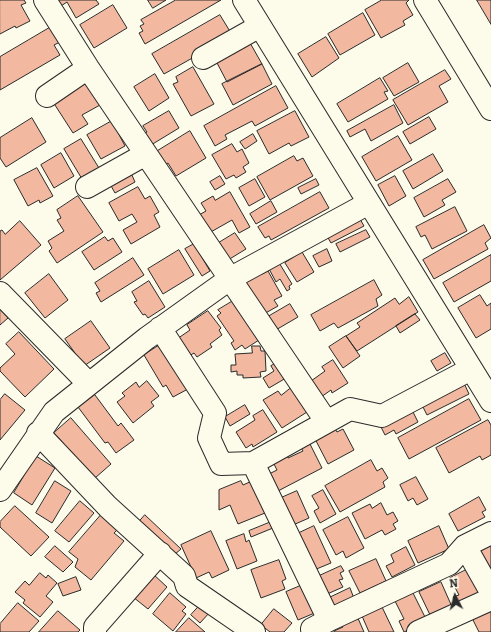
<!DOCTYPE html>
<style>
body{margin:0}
#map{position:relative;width:491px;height:632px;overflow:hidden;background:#fdfbea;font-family:Bitter,serif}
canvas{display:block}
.north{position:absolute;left:435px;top:576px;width:40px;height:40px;-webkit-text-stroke:3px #fdfbea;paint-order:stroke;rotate:354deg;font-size:11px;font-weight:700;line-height:16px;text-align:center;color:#2b2b2b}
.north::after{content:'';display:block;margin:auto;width:14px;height:18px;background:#2b2b2b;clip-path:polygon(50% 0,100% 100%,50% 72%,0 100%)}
</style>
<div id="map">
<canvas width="491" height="632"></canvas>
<div class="north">N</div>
</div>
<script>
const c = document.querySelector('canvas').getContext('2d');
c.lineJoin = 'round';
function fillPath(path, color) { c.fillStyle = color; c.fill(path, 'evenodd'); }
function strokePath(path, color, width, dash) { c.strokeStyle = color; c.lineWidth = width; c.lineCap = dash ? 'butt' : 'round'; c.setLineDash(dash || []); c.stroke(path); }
const building = new Path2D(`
 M0 0H24L26 3 21 5 30 21 16 28 15 26 0 34Z
 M58 0H96L99 4 76 18 67 2 61 6Z
 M148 0H166L153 8Z
 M176 0H221L145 44 139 33 143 31 140 26 144 24 141 20Z
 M382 0H409L406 3 413 15 403 21 405 25 381 38 365 10Z
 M477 0H491V24Z
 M113 5 127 28 94 48 80 25Z
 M363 13 375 35 340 55 328 34Z
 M220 15 231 33 203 52 164 74 152 54Z
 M51 27 60 42 54 45 60 55 0 90V57Z
 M326 37 339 58 312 77 298 54Z
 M249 41 262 64 227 82 216 61Z
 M408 63 419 82 394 96 383 78Z
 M262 64 272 84 233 105 222 84Z
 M193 67 214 104 191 116 173 84 178 82 176 77Z
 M445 70 451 79 439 86 448 102 408 125 393 100Z
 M155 74 169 98 149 111 134 87Z
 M380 78 388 91 384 92 388 99 348 122 337 104Z
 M87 82 100 105 82 115 88 124 73 133 53 102Z
 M276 86 288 108 255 126 252 121 225 135 227 139 215 146 204 126Z
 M394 105 403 123 371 141 365 129 350 137 347 131Z
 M169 111 179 128 151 145 144 134 147 132 143 126Z
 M295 111 309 137 291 146 289 143 269 154 257 131Z
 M429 117 436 129 410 144 403 132Z
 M32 118 46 142 6 167 0 158V138Z
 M112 121 125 146 101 159 87 135Z
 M190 131 206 158 176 176 168 163 164 166 156 152Z
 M253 134 257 141 245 149 240 142Z
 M398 136 412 160 376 181 362 157Z
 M81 139 99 168 82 179 64 149Z
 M232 144 237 152 242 149 249 163 243 167 246 172 236 178 234 175 226 179 212 155Z
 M61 153 74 176 54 188 41 165Z
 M433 154 443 171 413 189 403 171Z
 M294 156 297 161 303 158 313 176 270 200 257 177Z
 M37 168 53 196 40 203 39 200 28 206 14 180Z
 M131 173 135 182 115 193 110 184Z
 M220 176 225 184 215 190 210 182Z
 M395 176 406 196 389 206 378 185Z
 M255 179 265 197 249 206 239 188Z
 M316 179 319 185 301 194 298 188Z
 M448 179 456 192 442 200 445 205 424 217 414 198Z
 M138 187 145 199 150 196 159 212 154 215 160 227 131 244 123 230 137 222 132 214 119 221 109 203Z
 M230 192 250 227 239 233 232 220 209 233 199 215 206 211 201 203 213 196 215 200Z
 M320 192 329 208 271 240 269 236 265 238 258 227Z
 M78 196 103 232 57 263 49 251 52 248 48 241 64 231 57 220 61 218 57 210Z
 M271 201 277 212 256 224 250 214Z
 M455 207 467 231 432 249 425 235 421 237 416 227Z
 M360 219 364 226 331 243 327 236Z
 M20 221 41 245 0 280V231L2 230 5 234Z
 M484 225 491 238 485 243 488 249 434 279 423 260Z
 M366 230 370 237 340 252 336 244Z
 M235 233 246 249 228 260 217 244Z
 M105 237 108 241 113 238 122 252 94 270 82 252Z
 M194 244 210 271 202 276 185 249Z
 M327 249 332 261 319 267 313 256Z
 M179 250 194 275 163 294 148 269Z
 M302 252 314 272 297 282 285 263Z
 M491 255V281L454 302 443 283Z
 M133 258 144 275 101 302 96 293 100 291 95 283Z
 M278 261 292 284 289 286 290 289 287 291 280 279 276 282 268 267Z
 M260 271 262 274 268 271 282 296 274 300 278 306 262 315 243 282Z
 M49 274 68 300 45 318 25 293Z
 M374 280 382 295 376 299 378 306 338 328 334 323 320 331 311 315Z
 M149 281 165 307 148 318 145 314 143 315 134 302 137 301 132 292Z
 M480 295 487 306 491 303V329L476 338 458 308Z
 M409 297 418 312 357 351 346 336 360 327 357 323 395 298 399 304Z
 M233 301 259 340 245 349 242 345 235 350 231 343 234 341 217 316 221 313 218 310Z
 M290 304 298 317 274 331 266 318Z
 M0 309 8 318 0 325Z
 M208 311 221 328 219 330 222 335 210 344 212 347 197 357 194 353 189 356 177 339 190 330 187 325Z
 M415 314 420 320 400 333 396 326Z
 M91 321 110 348 84 366 65 339Z
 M19 332 54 369 25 397 0 371V368L15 354 6 344Z
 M346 336 360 356 343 368 329 347Z
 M163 343 188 389 173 397 166 385 163 387 144 355Z
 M252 346H260L261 351H265L266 371 260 372 261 377 243 378V375H237V371L231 372V365H236L235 354 252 353Z
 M445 353 451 363 437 371 431 361Z
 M333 360 348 383 332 393 331 390 321 397 311 381 325 371 322 367Z
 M277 363 286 378 269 388 263 378 274 371 271 366Z
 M147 381 159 396 151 402 154 406 133 423 117 402 125 396 122 393 136 382 139 387Z
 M464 383 469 394 427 415 422 405Z
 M291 388 307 412 282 428 263 400 278 391 281 395Z
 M5 394 25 410 0 440V400Z
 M95 395 118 426 121 423 134 440 116 453 108 442 105 443 78 407Z
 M469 399 481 420 409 459 398 438Z
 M245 405 250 414 230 426 225 417Z
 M263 410 277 432 253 447 252 444 246 448 236 432 255 420 253 416Z
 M413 412 418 422 396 434 394 430 385 435 380 425Z
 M71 418 111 464 95 478 54 433Z
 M488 420 491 425V455L482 460 480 456 449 473 436 448Z
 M334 427 337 432 343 429 354 450 328 464 314 437Z
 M309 442 322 468 278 491 269 474 277 470 273 462 287 454 288 458 303 451 300 446Z
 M36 456 55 468 32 505 14 493Z
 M371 460 377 471 382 468 388 478 383 482 385 487 340 512 325 486Z
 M416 477 428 499 417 505 413 498 408 501 400 485Z
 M55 481 71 491 52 523 36 513Z
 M241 481 243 485 252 481 265 513 238 524 230 505 219 510V490Z
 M323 490 336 514 320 523 314 511 319 508 312 496Z
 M297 491 309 518 293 525 281 498Z
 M479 497 486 510 482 512 485 517 458 531 449 514Z
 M80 501 94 513 69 542 55 531Z
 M381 503 387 515 393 512 398 521 393 524 396 529 385 535 382 530 365 539 352 513 370 504 372 508Z
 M15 506 49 537 31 556 0 527V522Z
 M101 515 118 529 114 533 124 541 91 580 75 567 78 559 69 552Z
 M145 515 181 549 174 555 139 522Z
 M348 517 364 548 346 558 343 551 336 555 323 530Z
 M271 522 273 528 251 537 249 531Z
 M314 526 331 563 314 570 297 534Z
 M439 526 449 549 418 563 408 541Z
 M211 531 229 570 212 578 209 572 196 578 181 545Z
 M244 534 246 542 249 540 257 561 237 569 226 541Z
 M491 540V570L475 548Z
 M55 546 73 562 63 572 45 557Z
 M406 547 415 565 392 577 386 566 394 562 391 555Z
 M376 559 386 581 360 593 349 571Z
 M279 560 286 579 282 581 285 589 261 598 251 570Z
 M341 566 344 571 340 573 343 579 339 580 343 587 325 595 317 577Z
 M470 568 483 595 458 607 453 597 459 595 450 578Z
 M40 573 46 578 48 575 57 583 46 596 53 602 40 617 23 603 25 600 15 592 25 581 29 585Z
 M153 574 167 587 148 609 133 597Z
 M76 577 81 590 63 596 58 584Z
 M441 582 453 609 432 619 419 592Z
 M305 584 317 612 298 620 286 592Z
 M350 588 355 601 334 610 329 598Z
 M170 593 186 607 182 611 186 614 173 631 153 614Z
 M413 593 427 621 404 632 399 621 404 619 395 601Z
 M18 603 39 621 29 632H0V624Z
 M201 604 210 612 200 623 191 615Z
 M382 607 394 632H369L362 616Z
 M274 609 292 623 284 632H270L261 625Z
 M491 610V632H479L472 618Z
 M58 611 80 630 78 632H39Z
 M357 616 364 632H334V631L343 627 341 623Z
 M189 618 205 632H176Z`);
fillPath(building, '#f2b8a0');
strokePath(building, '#2b2b2b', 1);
const minor = new Path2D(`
 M45 0 88 68 326 421
 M244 0 491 401
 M425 0 491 109
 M203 58 260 26
 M47 96 88 68
 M87 187 146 154
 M0 293 89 384
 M160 328 215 413 209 438 221 464 253 463 329 620
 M38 433 108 507 184 576 187 586 254 632
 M253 463 350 409 382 416 471 369
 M0 490 54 412 147 338 231 278 369 203
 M465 546 491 592
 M95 632V627L160 553
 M314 632 312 629 329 620 449 564 465 546 491 533
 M418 632 491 599`);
strokePath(minor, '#2b2b2b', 24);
strokePath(minor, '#fdfbea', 22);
</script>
